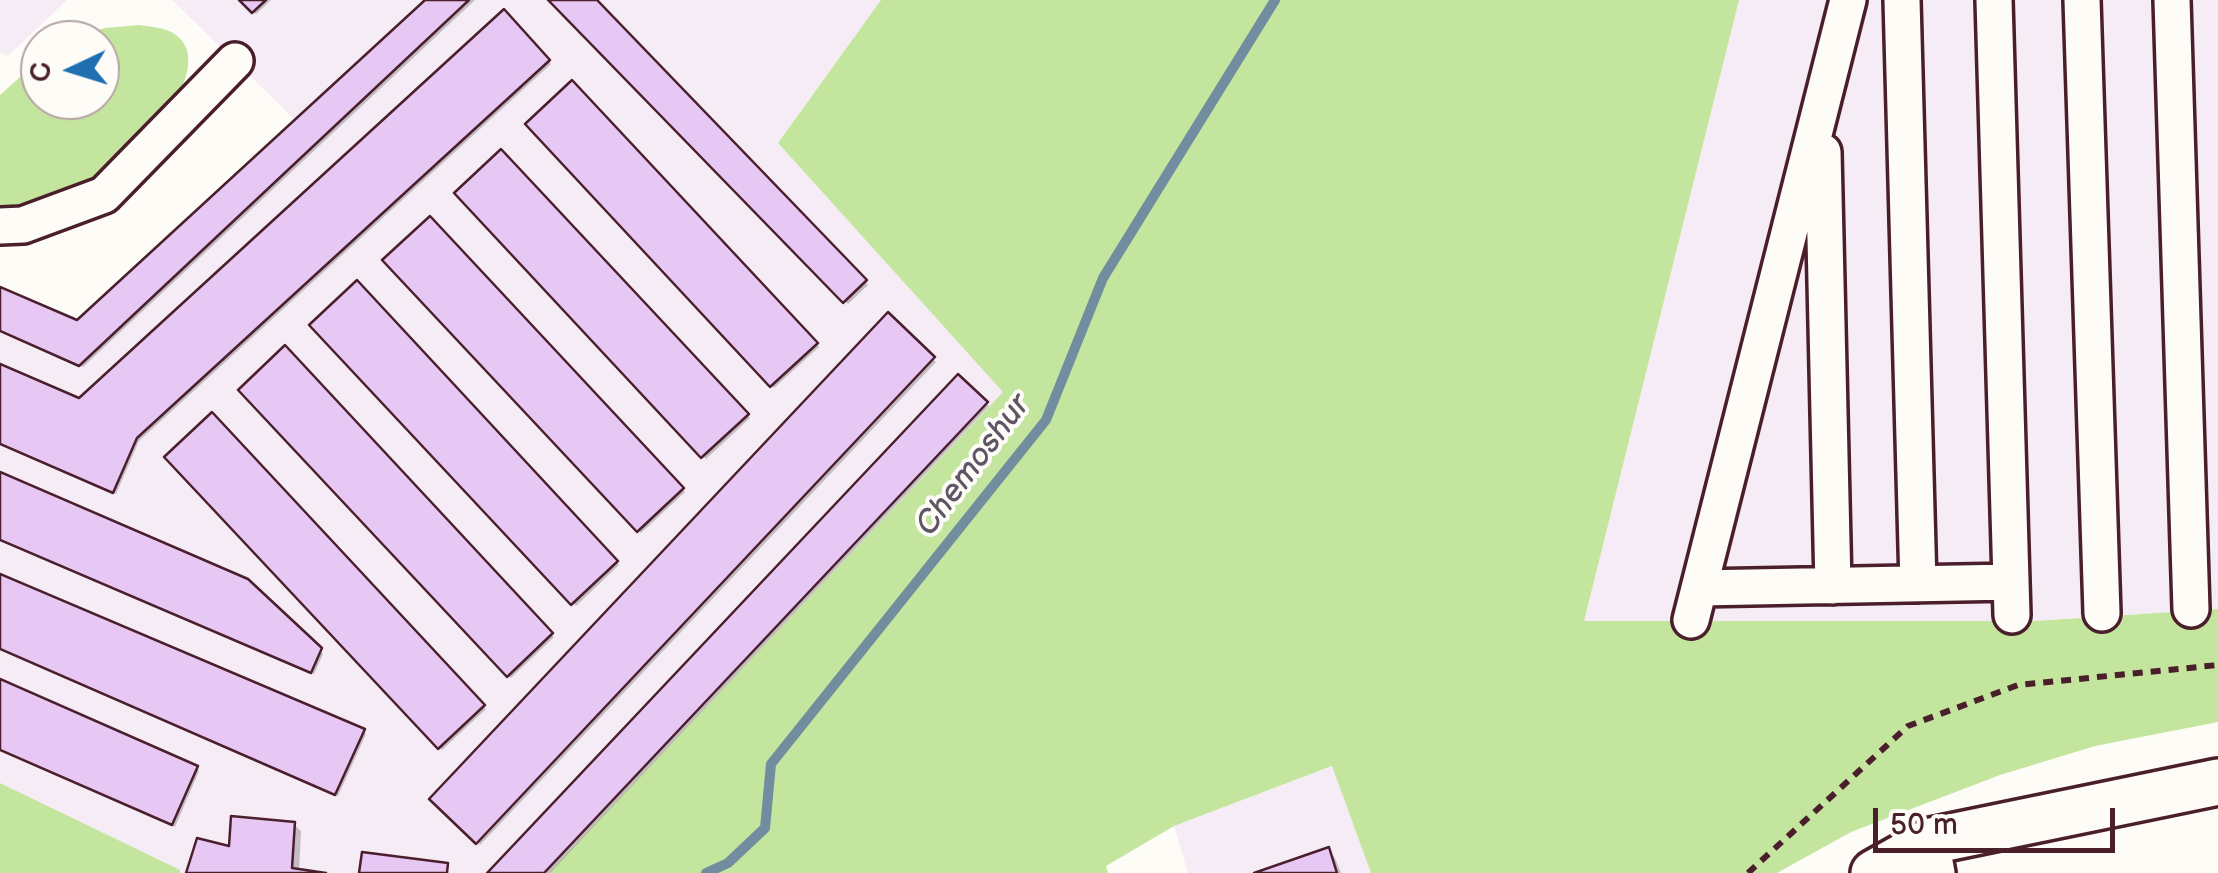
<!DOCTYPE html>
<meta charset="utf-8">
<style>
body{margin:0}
#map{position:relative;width:2218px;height:873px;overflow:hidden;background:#fdfcf7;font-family:"Balsamiq Sans",sans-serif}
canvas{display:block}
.north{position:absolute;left:20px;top:20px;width:100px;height:100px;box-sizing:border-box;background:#fdfcf7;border:2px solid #b5a4a5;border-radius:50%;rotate:266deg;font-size:28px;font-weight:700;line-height:40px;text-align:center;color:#4a1f2b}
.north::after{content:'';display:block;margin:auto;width:35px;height:45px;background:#1f6fb2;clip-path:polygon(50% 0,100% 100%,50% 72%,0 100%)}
.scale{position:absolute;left:1873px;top:808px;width:242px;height:45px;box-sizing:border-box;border:5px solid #4a1f2b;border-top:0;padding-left:12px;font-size:30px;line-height:35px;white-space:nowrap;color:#4a1f2b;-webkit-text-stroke:8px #fdfcf7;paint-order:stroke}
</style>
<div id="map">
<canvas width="2218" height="873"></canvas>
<div class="north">С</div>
<div class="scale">50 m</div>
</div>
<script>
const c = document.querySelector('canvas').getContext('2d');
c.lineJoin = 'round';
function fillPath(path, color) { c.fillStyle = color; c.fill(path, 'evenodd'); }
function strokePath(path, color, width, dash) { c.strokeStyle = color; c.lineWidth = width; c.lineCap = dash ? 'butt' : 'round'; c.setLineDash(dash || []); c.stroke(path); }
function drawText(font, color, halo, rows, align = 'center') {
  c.font = font + ' "Balsamiq Sans",sans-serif'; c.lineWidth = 8; c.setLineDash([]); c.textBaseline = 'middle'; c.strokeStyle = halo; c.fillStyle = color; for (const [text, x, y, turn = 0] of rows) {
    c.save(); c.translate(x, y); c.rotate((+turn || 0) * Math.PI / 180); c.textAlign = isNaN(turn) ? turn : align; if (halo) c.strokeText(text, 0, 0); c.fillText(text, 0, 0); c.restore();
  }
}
fillPath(new Path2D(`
 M0 0H67L8 56 0 52Z
 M172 0H881L778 143 1004 392 549 873H181L0 783V287L77 320 294 119Z
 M1739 0H2218V609L2035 621H1583Z
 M1333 766 1371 873H1188L1174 826Z`), '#f6ecf6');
fillPath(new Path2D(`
 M881 0H1739L1584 621H2035L2218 609V722L2095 746 2000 775 1851 832 1777 873H1371L1332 766 1174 826 1106 866 1108 873H549L1003 392 778 143Z
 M139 25C151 27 165 27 176 35 218 67 142 148 116 169 87 192 36 206 0 209V95L40 59V100H100V40H68L105 28Z
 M0 783 180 870V873H0Z`), '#c4e59e');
fillPath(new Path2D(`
 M242 0H271L256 14Z
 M429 0H475L83 367 0 331V290L78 323Z
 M551 0H593L868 285 848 304Z
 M504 13 551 64 139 441 116 494 0 444V367L80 401Z
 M572 83 819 347 774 388 528 124Z
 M501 152 750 418 706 459 457 193Z
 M430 220 685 492 641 533 386 261Z
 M357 284 619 565 576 606 313 325Z
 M888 316 936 362 480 845 432 799Z
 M285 349 554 637 511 678 241 390Z
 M958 377 989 406 550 873H491Z
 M212 416 486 709 442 750 168 457Z
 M0 475 247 581 323 654 314 674 0 540Z
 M0 576 363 731 366 734 338 796 0 649Z
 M0 682 196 768 199 771 175 827 0 749Z
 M294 824 301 831 299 872 308 873H189L231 849Z
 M1328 850 1335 858 1341 873H1262Z`), '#0003');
strokePath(new Path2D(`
 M706 873 728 863 765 828 771 764 1046 420 1103 278 1275 0`), '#728d9f', 10);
const building = new Path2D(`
 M239 0H266L252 13Z
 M425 0H469L79 366 0 331V287L77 320Z
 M548 0H597L867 280 843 303Z
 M504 9 550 60 137 438 113 493 0 444V364L79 398Z
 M572 80 818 343 770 387 525 124Z
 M501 149 749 414 701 458 454 193Z
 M430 216 684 488 637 532 382 260Z
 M357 280 618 561 571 605 309 325Z
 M888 312 935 357 476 844 429 799Z
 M285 345 553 633 507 677 238 390Z
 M958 374 988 402 544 873H487Z
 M212 412 485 705 438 749 164 457Z
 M0 472 248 579 322 648 311 673 0 540Z
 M0 574 365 729 335 795 0 649Z
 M0 679 198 766 172 825 0 750Z
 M231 816 295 822 292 868 326 873H186L197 838 229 846Z
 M1329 847 1337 873H1254Z
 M362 852 448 863 447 873H359Z`);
fillPath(building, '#e7c7f4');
strokePath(building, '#4a1f2b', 2.5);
const minor = new Path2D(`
 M1902 0 1918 584
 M1994 0 2012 615
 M2082 0 2102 613
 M2172 0 2191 609
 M1823 152 1833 586
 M0 226 23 225 104 195 235 61
 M1699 588 2011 582
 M1691 620 1848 0
 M1931 841 1937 873`);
const major = new Path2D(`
 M1874 873 1931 841 2218 782`);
strokePath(minor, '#4a1f2b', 42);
strokePath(major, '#4a1f2b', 52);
strokePath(new Path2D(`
 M1748 873 1908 726 2018 685 2218 665`), '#4a1f2b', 6, [10, 8]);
strokePath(minor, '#fdfcf7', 35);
strokePath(major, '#fdfcf7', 45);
drawText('italic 32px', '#5e5665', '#fdfcf7', [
 ["Chemoshur",974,466,-53]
]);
</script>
